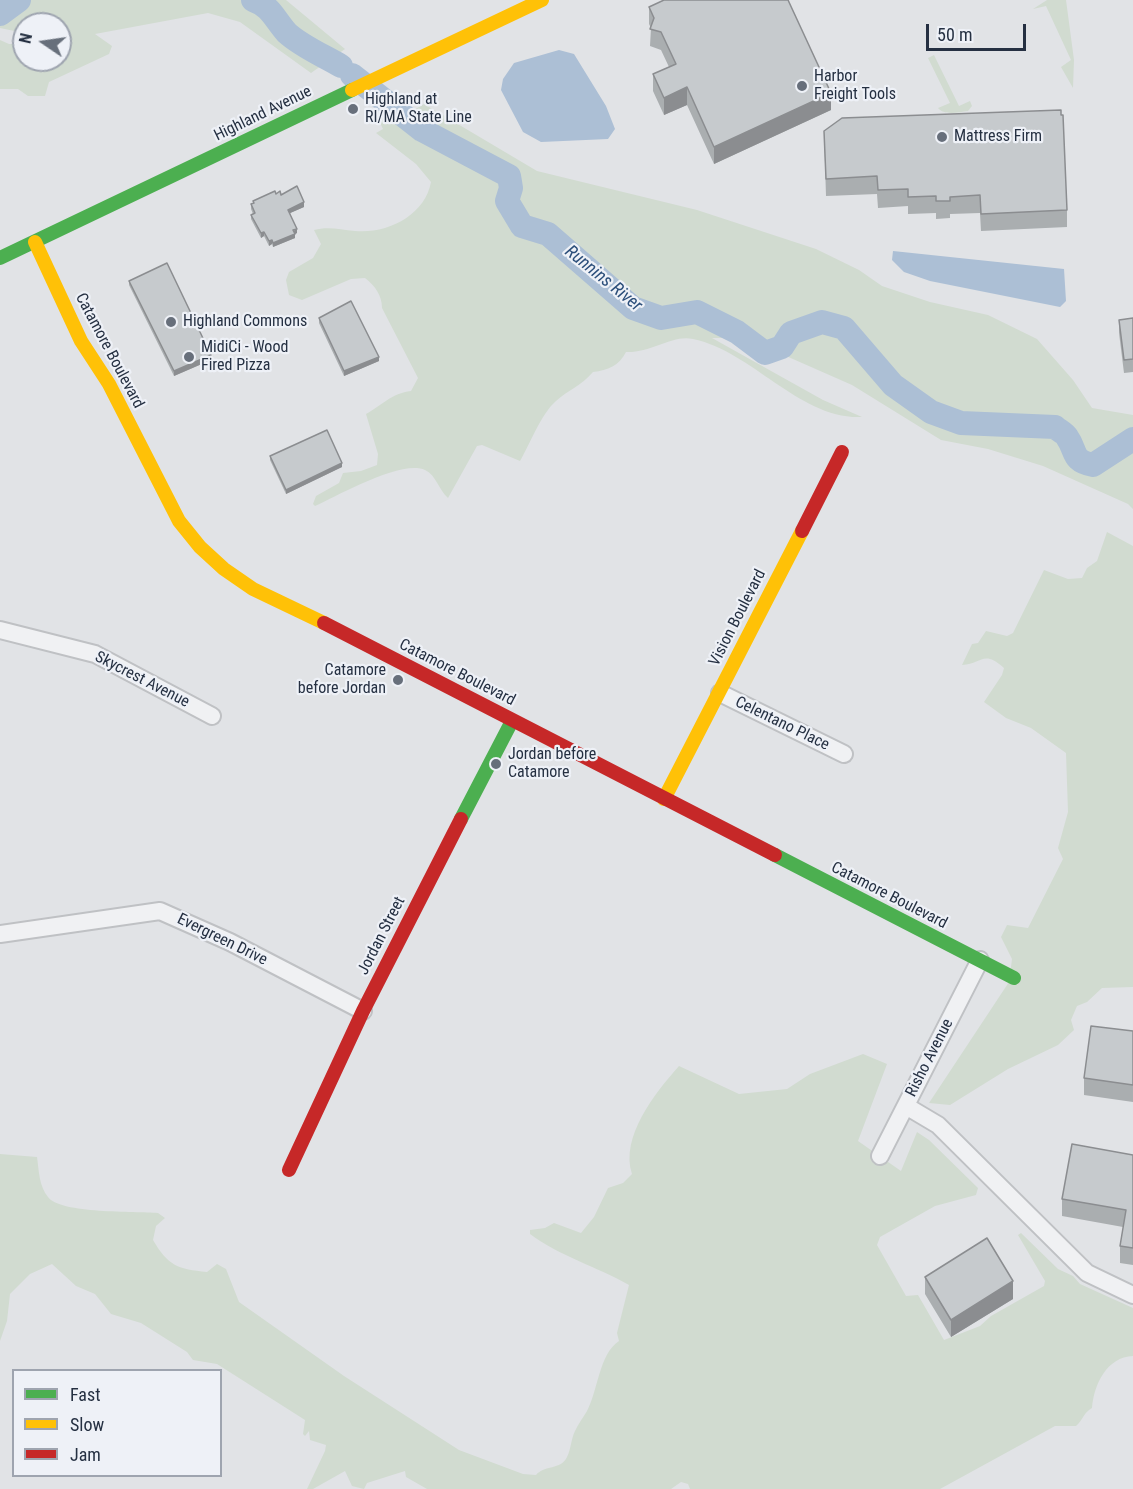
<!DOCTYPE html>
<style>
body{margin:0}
#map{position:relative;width:1133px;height:1489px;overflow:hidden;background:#e1e3e6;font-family:"Roboto Condensed",sans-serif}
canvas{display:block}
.legend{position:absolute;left:12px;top:1369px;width:210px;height:108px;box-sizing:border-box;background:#eef1f7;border:2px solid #9ea4af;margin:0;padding:8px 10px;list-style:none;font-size:18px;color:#253042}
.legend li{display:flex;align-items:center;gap:12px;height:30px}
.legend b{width:30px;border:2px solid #9ea4af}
.north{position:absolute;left:12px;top:12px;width:60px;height:60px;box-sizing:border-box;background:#eef1f7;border:2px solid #9ea4af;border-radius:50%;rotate:283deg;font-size:16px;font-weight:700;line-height:24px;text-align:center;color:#253042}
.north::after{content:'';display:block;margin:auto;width:21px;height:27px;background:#676f7b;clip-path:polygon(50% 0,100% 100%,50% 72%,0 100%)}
.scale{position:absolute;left:926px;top:24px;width:100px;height:27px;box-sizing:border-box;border:3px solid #253042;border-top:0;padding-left:8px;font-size:18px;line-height:21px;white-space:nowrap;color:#253042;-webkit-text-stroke:4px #eef1f7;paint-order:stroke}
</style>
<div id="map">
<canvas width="1133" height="1489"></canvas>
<ul class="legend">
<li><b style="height:8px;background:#4caf50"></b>Fast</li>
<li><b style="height:8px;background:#ffc107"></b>Slow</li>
<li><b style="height:8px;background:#c62828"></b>Jam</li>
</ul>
<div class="north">N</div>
<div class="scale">50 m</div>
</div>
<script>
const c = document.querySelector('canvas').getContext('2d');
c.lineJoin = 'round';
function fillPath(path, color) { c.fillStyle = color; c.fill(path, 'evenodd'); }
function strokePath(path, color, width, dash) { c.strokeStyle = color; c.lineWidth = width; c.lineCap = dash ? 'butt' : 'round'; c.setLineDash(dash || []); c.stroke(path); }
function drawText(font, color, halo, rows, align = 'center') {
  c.font = font + ' "Roboto Condensed",sans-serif'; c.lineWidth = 4.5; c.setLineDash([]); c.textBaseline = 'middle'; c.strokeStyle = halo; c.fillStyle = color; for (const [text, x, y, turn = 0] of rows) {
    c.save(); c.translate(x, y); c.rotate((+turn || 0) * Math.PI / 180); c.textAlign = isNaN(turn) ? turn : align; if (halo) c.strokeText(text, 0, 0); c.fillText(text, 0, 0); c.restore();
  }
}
fillPath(new Path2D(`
 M0 0H286L345 49 311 73 240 22 208 13 95 34 112 46 109 54 49 82 45 96H28L18 89H0V40L9 44H24V60H60V24H24V33L0 28Z
 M1047 0H1066L1074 60 1073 88 1061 67 1071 60 1046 6 1033 9Z
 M934 55 959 106 970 101 972 106 968 111C959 112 944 116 938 108L950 103 928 58Z
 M424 104 537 171 697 210 816 249 859 270 882 286 930 302 988 315 1037 339 1073 380 1092 408 1133 415V509L1128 504 1043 466 988 449 941 440 852 385 777 352 735 338H712L823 400 862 417C800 420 752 351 693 339 673 334 651 353 626 352 619 366 608 370 593 372 581 386 568 390 556 401 541 414 530 444 520 461L482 445 477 446 448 498C439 490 436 475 425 470 402 459 337 496 315 506L313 504 316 496 339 483 343 473 361 471 377 465 378 454 366 414C381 406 392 393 411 391L418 378 382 308C382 295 375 286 365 278L351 279 302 300 289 295 286 280 289 272 313 258 321 244 314 230C329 226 340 230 355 231 388 234 425 215 431 182L416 164 376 133 383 129 374 110 396 121Z
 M1107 532 1133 546V987L1102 988 1087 1002 1077 1006 1071 1020 1074 1030 1058 1045 1008 1069 950 1105 929 1103 1009 982 1012 959 1001 937 1007 925 1028 928 1063 859 1058 848 1068 812 1066 753 1031 728 1006 718 984 702 1002 675 1004 668C983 649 982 664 962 665L972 644 978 643 986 631 1007 636 1013 633 1044 570 1068 579 1082 578 1087 568 1097 561Z
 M863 1054 887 1064 858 1141 901 1171 917 1132 929 1140 978 1188 976 1195 935 1206 880 1237 877 1245 906 1296 918 1295 944 1340 980 1326 991 1316 1044 1286 1045 1281 1018 1235 1021 1233 1058 1269 1073 1276 1080 1284 1133 1308V1356C1107 1357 1094 1384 1092 1408 1084 1412 1083 1420 1076 1426H1055L940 1489H690L688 1484 681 1482 671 1489H427L406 1477 405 1471 367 1483 364 1489 352 1486 345 1471 313 1489H307L325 1451 326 1445 310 1440 309 1431 305 1436 303 1434 305 1420 217 1364 193 1360 187 1352 141 1323 111 1314 95 1294 76 1286 52 1264 30 1274 10 1294 7 1321 0 1341V1154L37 1157C39 1171 39 1186 48 1197 60 1214 136 1211 158 1213L165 1218 156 1226 153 1240C168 1266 178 1269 207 1272L217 1264 226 1269 239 1302 344 1376 459 1450 523 1474 536 1475C544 1465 561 1470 567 1457 571 1449 571 1439 575 1431 578 1424 583 1418 587 1411 598 1391 599 1354 619 1341L617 1333 629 1285C598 1267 559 1256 530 1234V1230L545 1228 554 1223 581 1233 594 1217 608 1188 623 1183 632 1174C620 1137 655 1093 679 1066L739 1094 787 1089 810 1074Z`), '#d1dbd0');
fillPath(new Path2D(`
 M559 50 574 54 606 106 615 129 608 139 541 142 523 132 501 90 503 79 514 63Z
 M893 251 1064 269 1066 301 1060 307 930 281 904 272 892 260Z`), '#acbfd5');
strokePath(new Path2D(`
 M253 0C271 6 275 20 287 33 301 46 324 56 341 66
 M0 14 19 0
 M352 75 422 130 509 176 511 188 507 201 522 226 548 234 633 308 661 318 697 312 737 332 765 353 782 347 791 333 822 322 844 328 893 385 931 412 961 423 1055 427C1058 430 1065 433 1067 437 1077 451 1071 461 1093 465L1133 439`), '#acbfd5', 24);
const street = new Path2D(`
 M0 630 95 654 212 716
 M720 693 844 754
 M0 934 160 911 230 942 363 1011
 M906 1106 938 1125 1087 1273 1133 1295
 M880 1156 980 960`);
strokePath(street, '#bfc1c4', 20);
strokePath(street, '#f0f1f3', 16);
strokePath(new Path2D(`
 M0 258 352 90
 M461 819 512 721
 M775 855 1014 978`), '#4caf50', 14);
strokePath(new Path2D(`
 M352 90 542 0
 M35 242 81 341 109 384 179 521 200 547 224 569 253 589 324 623
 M664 799 802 531`), '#ffc107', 14);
strokePath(new Path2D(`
 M802 531 842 452
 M324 623 775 855
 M289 1170 363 1011 461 819`), '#c62828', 14);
fillPath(new Path2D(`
 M649 7 831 110 714 164 687 105 664 115 653 91V74L669 67 661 50 650 46 651 28 649 24Z
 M824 131 1067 210V227L981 231 980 213 950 214V218L936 219V213L908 214V206L878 208 877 194 826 196Z
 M276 194 281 195 304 207 290 213 297 233 295 234V238L273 247 272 244 269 246 264 236 261 238 251 219V215L253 214 251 209V204H253V201Z
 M129 281 211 360 174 376 129 285Z
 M319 318 379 361 344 376 319 323Z
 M1133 318V372L1124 373 1119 333V320Z
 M270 456 342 467 286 494 270 460Z
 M1133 1031V1102L1084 1095V1078Z
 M1133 1155V1265L1120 1263V1246L1123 1227 1062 1216V1199Z
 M925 1277 1013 1299 951 1337 925 1294Z`), '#aaaeb0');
fillPath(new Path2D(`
 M687 87V105L664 115V98Z
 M831 93V110L714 164V147Z
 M304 202V207L288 214V210Z
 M297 229V233L295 234V238L273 247V243Z
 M264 232V236L261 238V233Z
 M272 240V244L269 246V241Z
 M211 355V360L174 376V371Z
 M379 357V361L344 376V371Z
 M342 463V467L286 494V490Z
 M1013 1281V1299L951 1337V1320Z`), '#8b8d90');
const building = new Path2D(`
 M664 0H788L831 93 714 147 687 87 664 98 653 74 676 64 661 32 650 29 654 18 649 7Z
 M1061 110V115H1063L1067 210 981 214 980 195 950 197V201H936V196L908 197V189L878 190 877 176 826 179 824 131 842 118Z
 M297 186 304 202 288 210 297 229 293 230 295 234 273 243 272 240 269 241 264 232 261 233 251 215 255 213 251 204 254 203 253 201 275 191 276 194 280 191 281 195Z
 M167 263 211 355 174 371 129 281Z
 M351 301 379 357 344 371 319 318Z
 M1133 318V359L1124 360 1119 320Z
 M327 430 342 463 286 490 270 456Z
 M1091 1026 1133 1031V1085L1084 1078Z
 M1072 1144 1133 1155V1248L1120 1246 1126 1210 1062 1199Z
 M987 1238 1013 1281 951 1320 925 1277Z`);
fillPath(building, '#c6cacd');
strokePath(building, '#8b8d90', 1.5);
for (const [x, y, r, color] of [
 [802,86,6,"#676f7b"],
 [353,109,6,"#676f7b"],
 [942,137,6,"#676f7b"],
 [171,322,6,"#676f7b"],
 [189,357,6,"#676f7b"],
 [398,680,6,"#676f7b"],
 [496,764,6,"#676f7b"]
]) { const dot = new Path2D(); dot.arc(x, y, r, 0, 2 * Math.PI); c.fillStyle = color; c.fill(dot); strokePath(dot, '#eef1f7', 2); }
drawText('16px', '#253042', '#eef1f7', [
 ["Harbor",814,77],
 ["Freight Tools",814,95],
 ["Highland at",365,100],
 ["RI/MA State Line",365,118],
 ["Mattress Firm",954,137],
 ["Highland Commons",183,322],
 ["MidiCi - Wood",201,348],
 ["Fired Pizza",201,366],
 ["Catamore",386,671,"right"],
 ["before Jordan",386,689,"right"],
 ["Jordan before",508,755],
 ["Catamore",508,773]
], 'left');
drawText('16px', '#253042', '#eef1f7', [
 ["Highland Avenue",263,114,-26],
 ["Catamore Boulevard",109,351,62],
 ["Vision Boulevard",738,618,-63],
 ["Catamore Boulevard",457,673,27],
 ["Skycrest Avenue",142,680,27],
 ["Celentano Place",782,724,26],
 ["Catamore Boulevard",889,896,27],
 ["Jordan Street",382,936,-63],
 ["Evergreen Drive",222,940,26],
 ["Risho Avenue",930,1058,-63]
]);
drawText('italic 18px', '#2b4e7a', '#eef1f7', [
 ["Runnins River",603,279,39]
]);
</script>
